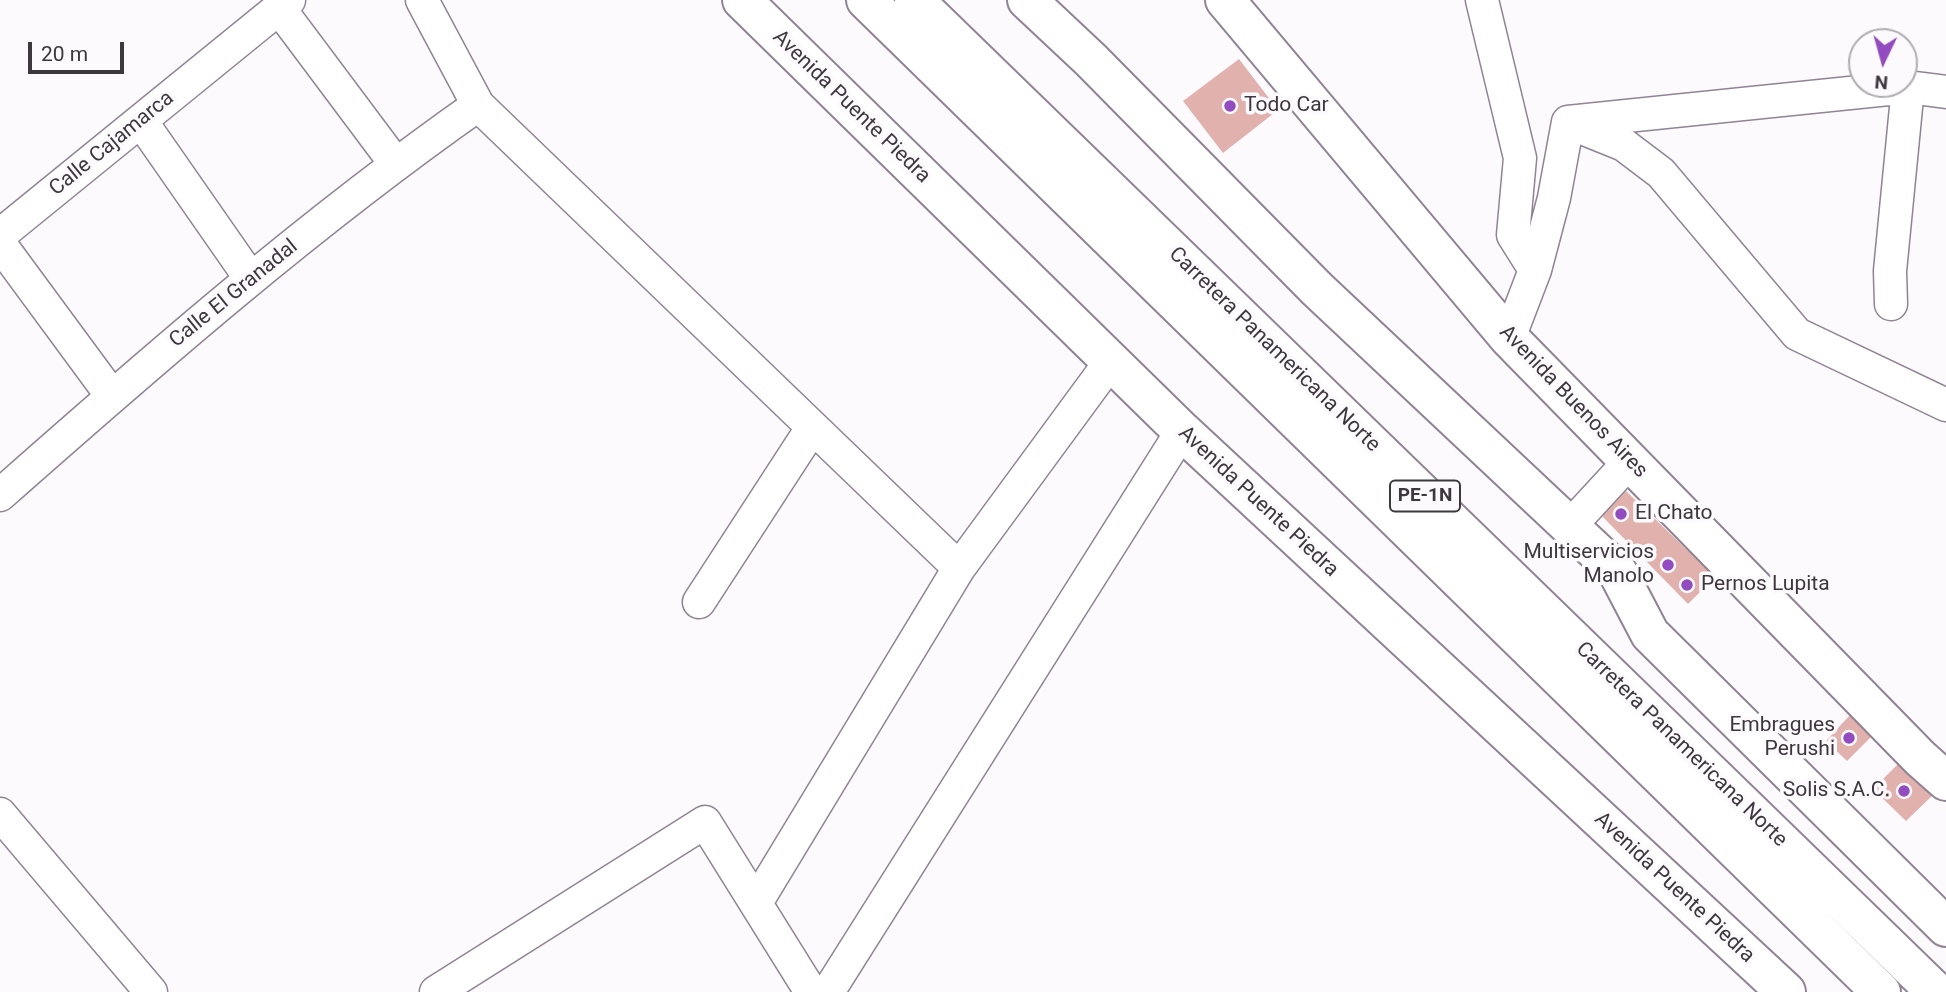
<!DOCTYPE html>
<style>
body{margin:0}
#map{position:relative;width:1946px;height:992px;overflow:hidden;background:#fdfafe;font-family:Roboto,sans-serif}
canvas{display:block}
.north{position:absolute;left:1848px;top:28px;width:70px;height:70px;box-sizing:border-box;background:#fdfafe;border:2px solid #b0acb1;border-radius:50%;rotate:185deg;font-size:19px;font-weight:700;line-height:28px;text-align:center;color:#3d373e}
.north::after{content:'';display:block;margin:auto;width:24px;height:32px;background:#934cbf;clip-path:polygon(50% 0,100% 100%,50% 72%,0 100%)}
.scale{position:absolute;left:28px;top:42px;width:96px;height:32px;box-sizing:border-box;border:4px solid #3d373e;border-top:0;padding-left:9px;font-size:21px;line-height:24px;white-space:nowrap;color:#3d373e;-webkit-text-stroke:5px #fdfafe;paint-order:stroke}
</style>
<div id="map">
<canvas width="1946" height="992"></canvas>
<div class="north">N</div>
<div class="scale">20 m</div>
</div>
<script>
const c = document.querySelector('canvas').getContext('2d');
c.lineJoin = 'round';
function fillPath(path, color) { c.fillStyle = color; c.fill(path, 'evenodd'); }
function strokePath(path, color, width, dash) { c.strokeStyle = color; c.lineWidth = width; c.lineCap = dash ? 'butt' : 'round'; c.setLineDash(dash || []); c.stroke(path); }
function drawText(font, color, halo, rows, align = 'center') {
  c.font = font + ' Roboto,sans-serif'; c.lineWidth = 7; c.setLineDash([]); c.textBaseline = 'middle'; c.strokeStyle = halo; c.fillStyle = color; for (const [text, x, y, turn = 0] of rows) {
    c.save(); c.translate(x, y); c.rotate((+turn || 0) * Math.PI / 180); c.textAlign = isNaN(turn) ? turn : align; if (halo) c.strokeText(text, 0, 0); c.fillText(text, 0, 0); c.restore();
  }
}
fillPath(new Path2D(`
 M1239 59 1278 110 1223 153 1183 101Z
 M1626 491 1715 577 1688 604 1602 516Z
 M1851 714 1873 735 1847 761 1826 741Z
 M1902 760 1936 792 1906 821 1873 789Z`), '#e1b1ad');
const street = new Path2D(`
 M422 0 478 105 959 568
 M1482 0 1520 158 1513 235 1535 270
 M279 8 395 163
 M141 121 251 279
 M1572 124 1624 145 1661 173 1797 334 1946 405
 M0 235 289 0
 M0 244 112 396
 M1891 304 1890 271 1908 87
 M1509 338 1535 270 1554 198 1568 122 1908 87 1946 92
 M0 495C154 359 310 223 478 105
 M1570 526 1630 461
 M699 602 812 428
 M0 814 151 992
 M756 903 959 568 1111 361
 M436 992 705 822 811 992
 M828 992 1182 431`);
const secondary = new Path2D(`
 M742 0 1182 431 1786 992
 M1027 0 1091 60 1317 289 1617 571 1650 634 1946 927
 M1225 0 1509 338 1920 758 1946 781`);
const highway = new Path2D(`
 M866 0 1881 992
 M914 0 1936 992`);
strokePath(street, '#908394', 35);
strokePath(secondary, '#908394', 42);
strokePath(highway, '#908394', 42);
strokePath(street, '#fff', 32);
strokePath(secondary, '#fff', 38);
strokePath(highway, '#fff', 38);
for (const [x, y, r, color] of [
 [1230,106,7,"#934cbf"],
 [1621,514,7,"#934cbf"],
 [1668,565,7,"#934cbf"],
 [1687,585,7,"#934cbf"],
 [1849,738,7,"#934cbf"],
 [1904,791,7,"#934cbf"]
]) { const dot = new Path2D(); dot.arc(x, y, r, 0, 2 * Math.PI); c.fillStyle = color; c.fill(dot); strokePath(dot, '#fdfafe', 2.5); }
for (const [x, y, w] of [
 [1425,496,70]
]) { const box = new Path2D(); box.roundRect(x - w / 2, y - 15.5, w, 31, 5); c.fillStyle = '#fdfafe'; c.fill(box); strokePath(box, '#3d373e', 2); }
drawText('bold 19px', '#3d373e', null, [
 ["PE-1N",1425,496]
]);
drawText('21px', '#3d373e', '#fdfafe', [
 ["Todo Car",1244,106],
 ["El Chato",1635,514],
 ["Multiservicios",1654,553,"right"],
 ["Manolo",1654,577,"right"],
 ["Pernos Lupita",1701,585],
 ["Embragues",1835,726,"right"],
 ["Perushi",1835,750,"right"],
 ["Solis S.A.C.",1890,791,"right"]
], 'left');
drawText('21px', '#3d373e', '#fdfafe', [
 ["Avenida Puente Piedra",851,107,44],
 ["Calle Cajamarca",112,144,-39],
 ["Calle El Granadal",234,294,-39],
 ["Carretera Panamericana Norte",1274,350,44],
 ["Avenida Buenos Aires",1573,402,46],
 ["Avenida Puente Piedra",1258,502,43],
 ["Carretera Panamericana Norte",1681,745,44],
 ["Avenida Puente Piedra",1674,888,43]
]);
</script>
